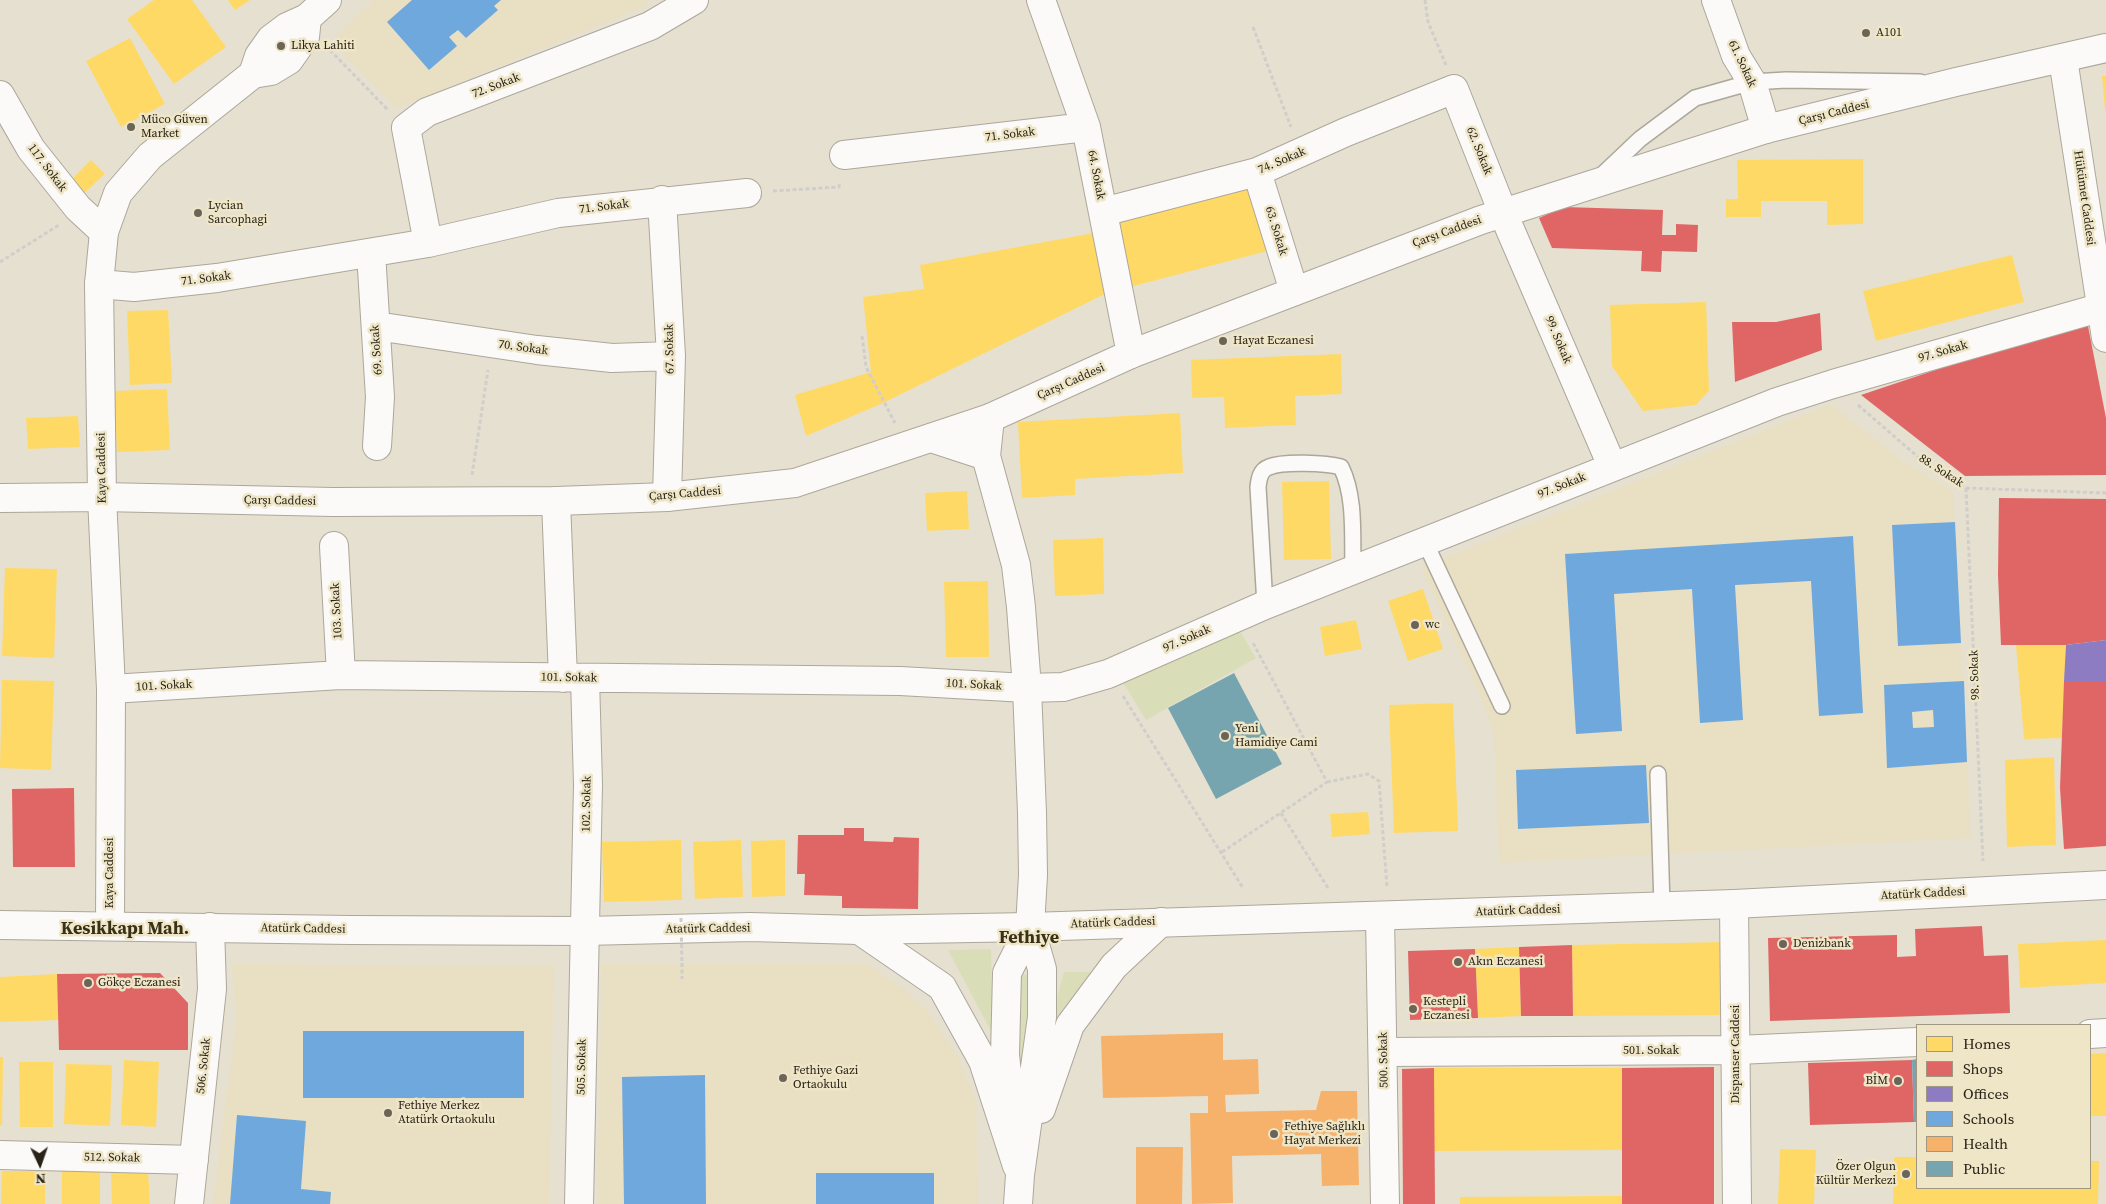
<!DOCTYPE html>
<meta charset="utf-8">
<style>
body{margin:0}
#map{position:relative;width:2106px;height:1204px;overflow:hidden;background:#e6e0d0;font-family:"Source Serif 4",serif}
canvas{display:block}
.legend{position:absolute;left:1916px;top:1024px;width:175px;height:165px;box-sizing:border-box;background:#efe5c7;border:1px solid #9f9781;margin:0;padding:6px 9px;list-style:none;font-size:15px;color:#272318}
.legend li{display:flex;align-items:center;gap:10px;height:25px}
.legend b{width:25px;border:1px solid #9f9781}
.north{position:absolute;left:15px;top:1139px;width:50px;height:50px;-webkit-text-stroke:4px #efe5c7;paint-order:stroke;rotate:177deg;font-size:14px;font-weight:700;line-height:20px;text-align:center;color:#272318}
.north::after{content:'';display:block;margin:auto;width:18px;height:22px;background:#272318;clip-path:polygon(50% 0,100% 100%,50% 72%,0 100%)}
</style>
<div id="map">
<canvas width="2106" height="1204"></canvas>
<ul class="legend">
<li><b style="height:14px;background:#ffd966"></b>Homes</li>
<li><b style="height:14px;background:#e06666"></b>Shops</li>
<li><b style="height:14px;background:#8e7cc3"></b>Offices</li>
<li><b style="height:14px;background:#6fa8dc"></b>Schools</li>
<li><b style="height:14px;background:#f6b26b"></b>Health</li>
<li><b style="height:14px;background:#76a5af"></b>Public</li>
</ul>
<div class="north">N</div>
</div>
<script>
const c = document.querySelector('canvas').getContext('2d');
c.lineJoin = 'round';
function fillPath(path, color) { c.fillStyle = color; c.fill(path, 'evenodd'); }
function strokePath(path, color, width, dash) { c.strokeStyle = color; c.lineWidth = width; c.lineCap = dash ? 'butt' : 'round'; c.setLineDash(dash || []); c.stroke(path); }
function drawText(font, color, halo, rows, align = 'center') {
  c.font = font + ' "Source Serif 4",serif'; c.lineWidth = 5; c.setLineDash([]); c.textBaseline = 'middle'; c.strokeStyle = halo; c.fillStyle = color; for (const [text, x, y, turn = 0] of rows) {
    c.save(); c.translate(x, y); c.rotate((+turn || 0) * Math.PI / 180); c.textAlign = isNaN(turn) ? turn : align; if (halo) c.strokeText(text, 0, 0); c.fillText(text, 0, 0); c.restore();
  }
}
fillPath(new Path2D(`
 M374 0H646L648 5 396 108 331 42Z
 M1831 404 1904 462 1953 491 1971 838 1499 863 1494 734 1479 693 1421 567Z
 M866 963 900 986 926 1009 957 1055 976 1101 978 1204H597L602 964Z
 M232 964 554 966 549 1204H213L236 1021Z`), '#e9dfc3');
fillPath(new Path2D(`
 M1235 623 1256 658 1146 720 1121 679Z
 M991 949 993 1035 948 950Z
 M1064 972H1092L1050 1025Z
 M1017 974 1029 975 1025 1093 1012 1092Z`), '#d9deb8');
fillPath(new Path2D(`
 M154 0H192L226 47 174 84 127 19Z
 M228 0H250L235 10Z
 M130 38 165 104 121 127 86 61Z
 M2102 76H2106V110H2105Z
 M1863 159V224L1827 225V201H1761V217H1726V199H1738L1737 160Z
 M91 160 105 174 81 196 68 183Z
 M1254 188 1271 250 1126 288 1111 222Z
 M1099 232 1109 292 883 403 806 436 795 395 871 372 863 297 924 289 920 265Z
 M2012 255 2024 302 1876 341 1863 291Z
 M1706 302 1709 391 1696 405 1643 411 1612 366 1610 305Z
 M168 310 172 383 130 385 127 311Z
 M1341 354 1342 394 1295 396 1296 425 1225 428 1224 397 1192 398 1191 360Z
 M167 389 170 450 117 452 114 391Z
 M1180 413 1183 473 1075 479V495L1022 498 1018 422Z
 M78 416 80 447 28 449 26 418Z
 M1329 481 1331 559 1284 560 1282 482Z
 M967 491 969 529 927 531 925 493Z
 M1103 538 1104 594 1055 596 1053 540Z
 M5 568 57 569 54 658 2 656Z
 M988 581 989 657H946L944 582Z
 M1423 589 1443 649 1408 661 1388 601Z
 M1356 620 1362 649 1325 656 1320 627Z
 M2016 645H2066L2062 738 2024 739Z
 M2 680 54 681 51 770 0 768Z
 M1453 703 1458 831 1394 833 1389 705Z
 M2054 757 2056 845 2007 847 2005 760Z
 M1368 812 1370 834 1332 837 1330 814Z
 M681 840 682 900 604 902 602 842Z
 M741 840 743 897 695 899 693 842Z
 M785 840V896L752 897 751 841Z
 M2106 940V983L2020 988 2018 944Z
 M1726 942 1727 1015 1573 1016 1572 945Z
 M1519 947 1521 1016 1478 1018 1475 949Z
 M57 974 59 1020 0 1022V977Z
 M2106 1053V1116H2090V1054Z
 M0 1057H3L2 1125H0Z
 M124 1060 159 1062 156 1127 121 1125Z
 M19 1062H53V1127H20Z
 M66 1064 112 1065 110 1126 64 1124Z
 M1434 1068H1622V1150L1434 1151Z
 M1780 1149 1816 1150 1814 1204H1778Z
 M1894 1157H1917V1188H2090V1161H2099L2098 1204H1893Z
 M62 1169H100V1204H62Z
 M2 1171H45V1204H1Z
 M148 1171 150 1204H112L111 1173Z
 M1622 1196V1204H1460V1197Z`), '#ffd966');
fillPath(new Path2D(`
 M1564 207 1663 210 1662 235H1676V224L1698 225 1697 252 1662 251 1661 272 1641 271 1642 251 1552 248 1539 218Z
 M1820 313 1822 350 1735 382 1732 322H1776Z
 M2088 326 2106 418V475L1965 476 1861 395 2025 340Z
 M1999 498 2106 499V640L2066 645H2001L1998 575Z
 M2064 681H2106V846L2064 849 2060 788Z
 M74 788 75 867H13L12 789Z
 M844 828H864V841L893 842 894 837 919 838 918 909 842 908V896L804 895 805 874H797L798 835H844Z
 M1982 926 1984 956 2008 955 2010 1013 1770 1021 1768 938 1897 935V957L1916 956 1915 929Z
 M1572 945 1573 1016H1521L1519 947Z
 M1475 949 1478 1018 1410 1020 1408 951Z
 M160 973 188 1003V1050H59L57 974Z
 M1912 1060 1914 1122 1810 1125 1808 1063Z
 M1714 1067V1204H1622V1068Z
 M1434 1068 1435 1204H1403L1402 1069Z`), '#e06666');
fillPath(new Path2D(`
 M2106 640V681H2064L2066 645Z`), '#8e7cc3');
fillPath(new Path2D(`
 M412 0H501L494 6 498 10 466 38 458 30 449 37 457 46 429 70 387 22Z
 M1955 522 1961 643 1898 646 1892 525Z
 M1853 536 1863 713 1819 716 1811 581 1735 585 1743 720 1700 723 1692 589 1614 594 1622 731 1576 734 1565 554Z
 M1964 681 1967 762 1887 768 1884 685ZM1933 710 1934 727 1913 728 1912 712Z
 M1646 765 1649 823 1518 829 1516 770Z
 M303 1031H524V1098H303Z
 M705 1075 706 1204H624L622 1077Z
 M237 1115 306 1121 301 1189 331 1192 330 1204H230Z
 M816 1173H934V1204H816Z`), '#6fa8dc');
fillPath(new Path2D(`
 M1223 1033V1060L1258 1059 1259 1094 1225 1095 1226 1112 1316 1110 1321 1091H1357L1359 1185 1322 1186 1321 1154 1232 1156 1233 1203 1192 1204 1190 1113H1208V1096L1103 1098 1101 1036Z
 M1136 1147H1183L1182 1204H1136Z`), '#f6b26b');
fillPath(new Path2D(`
 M1234 673 1282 764 1216 799 1168 708Z
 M1917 1059V1122H1914L1912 1060Z`), '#76a5af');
const lane = new Path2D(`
 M1601 176 1640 139 1695 98 1752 82 1786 80 1920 82
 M1425 542 1502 706
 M1265 605 1258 487C1259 479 1260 470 1269 467 1283 461 1326 463 1341 467 1356 497 1352 538 1353 571
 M1658 774 1662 906`);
const street = new Path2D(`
 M1041 0 1086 127 1131 354
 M1716 0 1736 56 1752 82 1766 129
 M2063 59 2106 338
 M0 95 31 149 78 208 104 232
 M844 155 1086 127
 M1257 172 1294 291
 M662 200 671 356 667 497
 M1103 212 1257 172 1346 132 1454 89 1503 213 1612 466
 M428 243 406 128 427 112 650 26 694 0
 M371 253 380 397 377 446
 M99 284 134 287 217 278 428 243 558 213 747 193
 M376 326 537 350 612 358 671 356
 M556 501 563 678
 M334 546 341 675
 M111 689 341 675 900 681 1027 688 1063 687 1108 674 1265 605 1777 402 1833 384 2106 306
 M1734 904 1737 1204
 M1380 916 1385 1204
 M2090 1034 2106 1033
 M1384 1052 1737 1050 1917 1042
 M0 1155 194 1160
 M189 1204 212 989 210 927
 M579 1204 588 785 585 678`);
const secondary = new Path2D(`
 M253 74 259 56 271 39 287 27 307 18 327 0
 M990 418 986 456 1016 565 1021 607 1027 688 1032 813 1033 875 1030 927 1042 969V1017L1020 1175 1018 1204
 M931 438 986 456
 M110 926 111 689 102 497 99 284 104 232 118 193 150 156 253 74 271 71 289 60 305 37 307 18
 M859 930 942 987 983 1061 1017 1166
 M1011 1109 1005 1055 1007 973 1030 927
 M1041 1109 1070 1025 1114 966 1161 922`);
const primary = new Path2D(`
 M0 498 102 497 333 502 556 501 667 497 795 483 990 418 1131 354 1481 220 1766 129 1956 82 2106 48
 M0 925 350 930 585 931 750 927 859 930 1030 927 1734 904 2106 885`);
strokePath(lane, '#aca79b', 18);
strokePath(street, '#aca79b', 30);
strokePath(secondary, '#aca79b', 30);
strokePath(primary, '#aca79b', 30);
strokePath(new Path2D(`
 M1425 0 1428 22 1446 65
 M1253 27 1291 127
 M330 50 388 110
 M773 191 839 187 840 182
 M0 262 59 225
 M862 336 866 367 895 423
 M1858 405 1925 463 1966 488 2106 493
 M472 475 488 370
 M1966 488 1983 861
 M1123 696 1243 888
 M1327 782 1368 774 1379 781 1387 887
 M1281 813 1328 888
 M1222 852 1327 782 1252 641
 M682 963V979`), '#d0ceca', 3, [4, 2.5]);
strokePath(lane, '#fbfaf8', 15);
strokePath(street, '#fbfaf8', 28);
strokePath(secondary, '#fbfaf8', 28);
strokePath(primary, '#fbfaf8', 28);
strokePath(new Path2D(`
 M681 918 682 963`), '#d0ceca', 3, [4, 2.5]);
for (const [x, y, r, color] of [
 [1866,33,5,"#6a6558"],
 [281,46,5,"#6a6558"],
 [131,127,5,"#6a6558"],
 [198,213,5,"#6a6558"],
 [1223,341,5,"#6a6558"],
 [1415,625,5,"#6a6558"],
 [1225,736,5,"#6a6558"],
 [1783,944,5,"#6a6558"],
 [1458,962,5,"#6a6558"],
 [88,983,5,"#6a6558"],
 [1413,1009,5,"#6a6558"],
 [783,1078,5,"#6a6558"],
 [1898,1081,5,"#6a6558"],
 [388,1113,5,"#6a6558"],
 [1274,1134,5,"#6a6558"],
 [1906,1174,5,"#6a6558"]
]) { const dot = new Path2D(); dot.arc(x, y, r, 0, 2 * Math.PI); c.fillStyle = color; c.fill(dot); strokePath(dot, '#efe5c7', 2); }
drawText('12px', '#272318', '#efe5c7', [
 ["A101",1876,33],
 ["Likya Lahiti",291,46],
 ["Müco Güven",141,120],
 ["Market",141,134],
 ["Lycian",208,206],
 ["Sarcophagi",208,220],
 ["Hayat Eczanesi",1233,341],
 ["wc",1425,625],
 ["Yeni",1235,729],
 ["Hamidiye Cami",1235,743],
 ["Denizbank",1793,944],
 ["Akın Eczanesi",1468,962],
 ["Gökçe Eczanesi",98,983],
 ["Kestepli",1423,1002],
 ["Eczanesi",1423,1016],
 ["Fethiye Gazi",793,1071],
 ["Ortaokulu",793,1085],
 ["BİM",1888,1081,"right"],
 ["Fethiye Merkez",398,1106],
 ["Atatürk Ortaokulu",398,1120],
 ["Fethiye Sağlıklı",1284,1127],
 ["Hayat Merkezi",1284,1141],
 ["Özer Olgun",1896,1167,"right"],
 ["Kültür Merkezi",1896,1181,"right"]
], 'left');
drawText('12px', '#272318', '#efe5c7', [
 ["61. Sokak",1742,64,65],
 ["72. Sokak",496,86,-21],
 ["Çarşı Caddesi",1834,113,-14],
 ["71. Sokak",1010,135,-7],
 ["62. Sokak",1479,151,68],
 ["74. Sokak",1282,161,-23],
 ["117. Sokak",47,168,53],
 ["64. Sokak",1096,175,79],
 ["Hükümet Caddesi",2084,198,82],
 ["71. Sokak",604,207,-7],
 ["63. Sokak",1276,231,73],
 ["Çarşı Caddesi",1447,232,-20],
 ["71. Sokak",206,279,-7],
 ["99. Sokak",1558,340,67],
 ["70. Sokak",523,348,8],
 ["67. Sokak",670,349,-91],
 ["69. Sokak",377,350,-94],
 ["97. Sokak",1943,352,-16],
 ["Çarşı Caddesi",1071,382,-24],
 ["Kaya Caddesi",102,468,-91],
 ["88. Sokak",1941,471,33],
 ["97. Sokak",1562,486,-22],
 ["Çarşı Caddesi",685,494,-5],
 ["Çarşı Caddesi",280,501,1],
 ["103. Sokak",337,611,-93],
 ["97. Sokak",1187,639,-24],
 ["98. Sokak",1975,675,-92],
 ["101. Sokak",569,678,1],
 ["101. Sokak",974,685,3],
 ["101. Sokak",164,686,-3],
 ["102. Sokak",587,804,-89],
 ["Kaya Caddesi",110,873,-90],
 ["Atatürk Caddesi",1923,894,-3],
 ["Atatürk Caddesi",1518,911,-2],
 ["Atatürk Caddesi",1113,923,-2],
 ["Atatürk Caddesi",303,929,1],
 ["Atatürk Caddesi",708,929,-1],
 ["501. Sokak",1651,1051],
 ["Dispanser Caddesi",1736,1054,-90],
 ["500. Sokak",1384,1060,-91],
 ["506. Sokak",204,1066,-84],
 ["505. Sokak",582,1067,-89],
 ["512. Sokak",112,1158,1]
]);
drawText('bold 18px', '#383017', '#efe5c7', [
 ["Kesikkapı Mah.",125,929],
 ["Fethiye",1029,938]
]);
</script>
